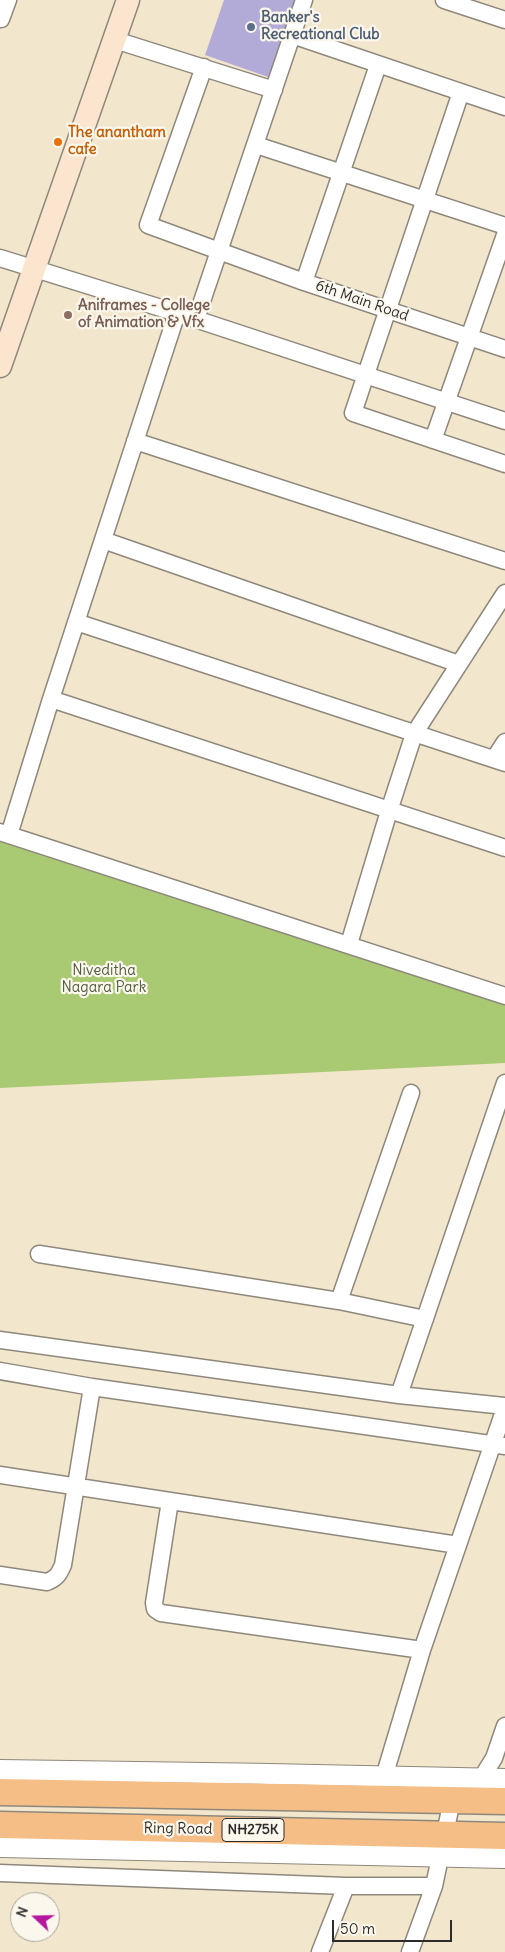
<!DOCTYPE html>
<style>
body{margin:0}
#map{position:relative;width:505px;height:1952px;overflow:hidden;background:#f2e6cc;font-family:Delius,sans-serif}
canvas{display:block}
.north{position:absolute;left:10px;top:1892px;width:50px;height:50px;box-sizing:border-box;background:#fbf7ec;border:1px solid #a8a59f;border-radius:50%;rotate:291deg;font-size:14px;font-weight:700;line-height:20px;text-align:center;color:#2b2b2b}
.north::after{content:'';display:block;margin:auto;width:18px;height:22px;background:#b5179e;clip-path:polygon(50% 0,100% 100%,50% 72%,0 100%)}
.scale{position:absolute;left:332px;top:1920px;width:120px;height:22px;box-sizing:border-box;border:2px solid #2b2b2b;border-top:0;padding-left:6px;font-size:15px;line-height:18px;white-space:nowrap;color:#2b2b2b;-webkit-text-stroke:4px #fbf7ec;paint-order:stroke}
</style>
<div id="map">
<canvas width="505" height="1952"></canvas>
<div class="north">N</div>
<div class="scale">50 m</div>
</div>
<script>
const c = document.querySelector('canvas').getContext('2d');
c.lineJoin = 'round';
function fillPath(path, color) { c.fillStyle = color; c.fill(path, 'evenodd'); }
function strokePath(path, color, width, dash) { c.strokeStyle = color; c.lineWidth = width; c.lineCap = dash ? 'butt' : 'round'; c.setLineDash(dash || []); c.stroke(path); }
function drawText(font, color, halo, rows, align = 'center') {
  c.font = font + ' Delius,sans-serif'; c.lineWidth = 4.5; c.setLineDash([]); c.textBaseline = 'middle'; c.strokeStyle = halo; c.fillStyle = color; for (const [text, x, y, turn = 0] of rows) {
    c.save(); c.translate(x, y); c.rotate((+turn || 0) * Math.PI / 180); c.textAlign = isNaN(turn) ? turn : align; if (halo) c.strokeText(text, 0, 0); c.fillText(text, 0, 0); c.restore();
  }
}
fillPath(new Path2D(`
 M0 839 505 1002V1063L0 1088Z`), '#a9ca73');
fillPath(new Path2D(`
 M224 0H297L271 78 205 55Z`), '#b3abd7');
const minor = new Path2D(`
 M444 0 505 20
 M0 19H1L8 0
 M292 35 505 107
 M115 40 274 90
 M204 67 148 225 304 282 505 349
 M461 92 353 413 505 464
 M256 145 505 226
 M0 258 177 313 505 421
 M304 282 378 65
 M196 319 304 0
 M433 440 505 235
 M135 441 505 561
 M103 540 459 664
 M76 622 505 763
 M51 699 505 848
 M494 759 505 742
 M0 832 505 996
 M9 835 51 699 177 313
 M349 944 389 811 414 734 505 593
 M505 1083 399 1395 505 1406
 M411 1093 339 1301 425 1319
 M39 1254 339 1301
 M0 1340 399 1395
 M0 1371 92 1387 505 1446
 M0 1475 458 1545
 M170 1501 154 1603 155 1609 161 1613 422 1650
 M0 1575 47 1582C57 1578 59 1574 63 1565L92 1387
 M384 1777 422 1650 505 1408
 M481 1788V1779L494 1758 505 1726
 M0 1873 346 1886H434
 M320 1952 346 1886
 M410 1952 434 1886 452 1800`);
const tertiary = new Path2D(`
 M0 1770C168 1772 337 1775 505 1779
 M0 1847 505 1858`);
const secondary = new Path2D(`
 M0 366 128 0`);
const trunk = new Path2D(`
 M0 1792 505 1801
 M0 1825 505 1836`);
strokePath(minor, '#8e887c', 19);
strokePath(tertiary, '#8e887c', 22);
strokePath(secondary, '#8e887c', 25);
strokePath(trunk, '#8e887c', 29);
strokePath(minor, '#fff', 16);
strokePath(tertiary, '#fff', 20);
strokePath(secondary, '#fbe5cf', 22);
strokePath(trunk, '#f6be87', 26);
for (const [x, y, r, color] of [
 [251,27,5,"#5c6f8a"],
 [58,142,5,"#e8710a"],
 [68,315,5,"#8d6e63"]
]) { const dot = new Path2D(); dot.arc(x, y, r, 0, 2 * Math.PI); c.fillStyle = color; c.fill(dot); strokePath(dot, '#fbf7ec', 2); }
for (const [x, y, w] of [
 [253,1830,62]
]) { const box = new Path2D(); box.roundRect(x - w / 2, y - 11.5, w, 23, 4); c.fillStyle = '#fbf7ec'; c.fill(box); strokePath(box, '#2b2b2b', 1); }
drawText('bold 14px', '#2b2b2b', null, [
 ["NH275K",253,1830]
]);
drawText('bold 15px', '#4e5e75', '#fbf7ec', [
 ["Banker's",261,18],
 ["Recreational Club",261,35]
], 'left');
drawText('bold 15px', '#c56008', '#fbf7ec', [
 ["The anantham",68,133],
 ["cafe",68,150]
], 'left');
drawText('15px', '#2b2b2b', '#fbf7ec', [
 ["6th Main Road",362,301,19],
 ["Ring Road",178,1829,1]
]);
drawText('bold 15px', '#785e54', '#fbf7ec', [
 ["Aniframes - College",78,306],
 ["of Animation & Vfx",78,323]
], 'left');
drawText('15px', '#515b41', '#fbf7ec', [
 ["Niveditha",104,971],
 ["Nagara Park",104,988]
]);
</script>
